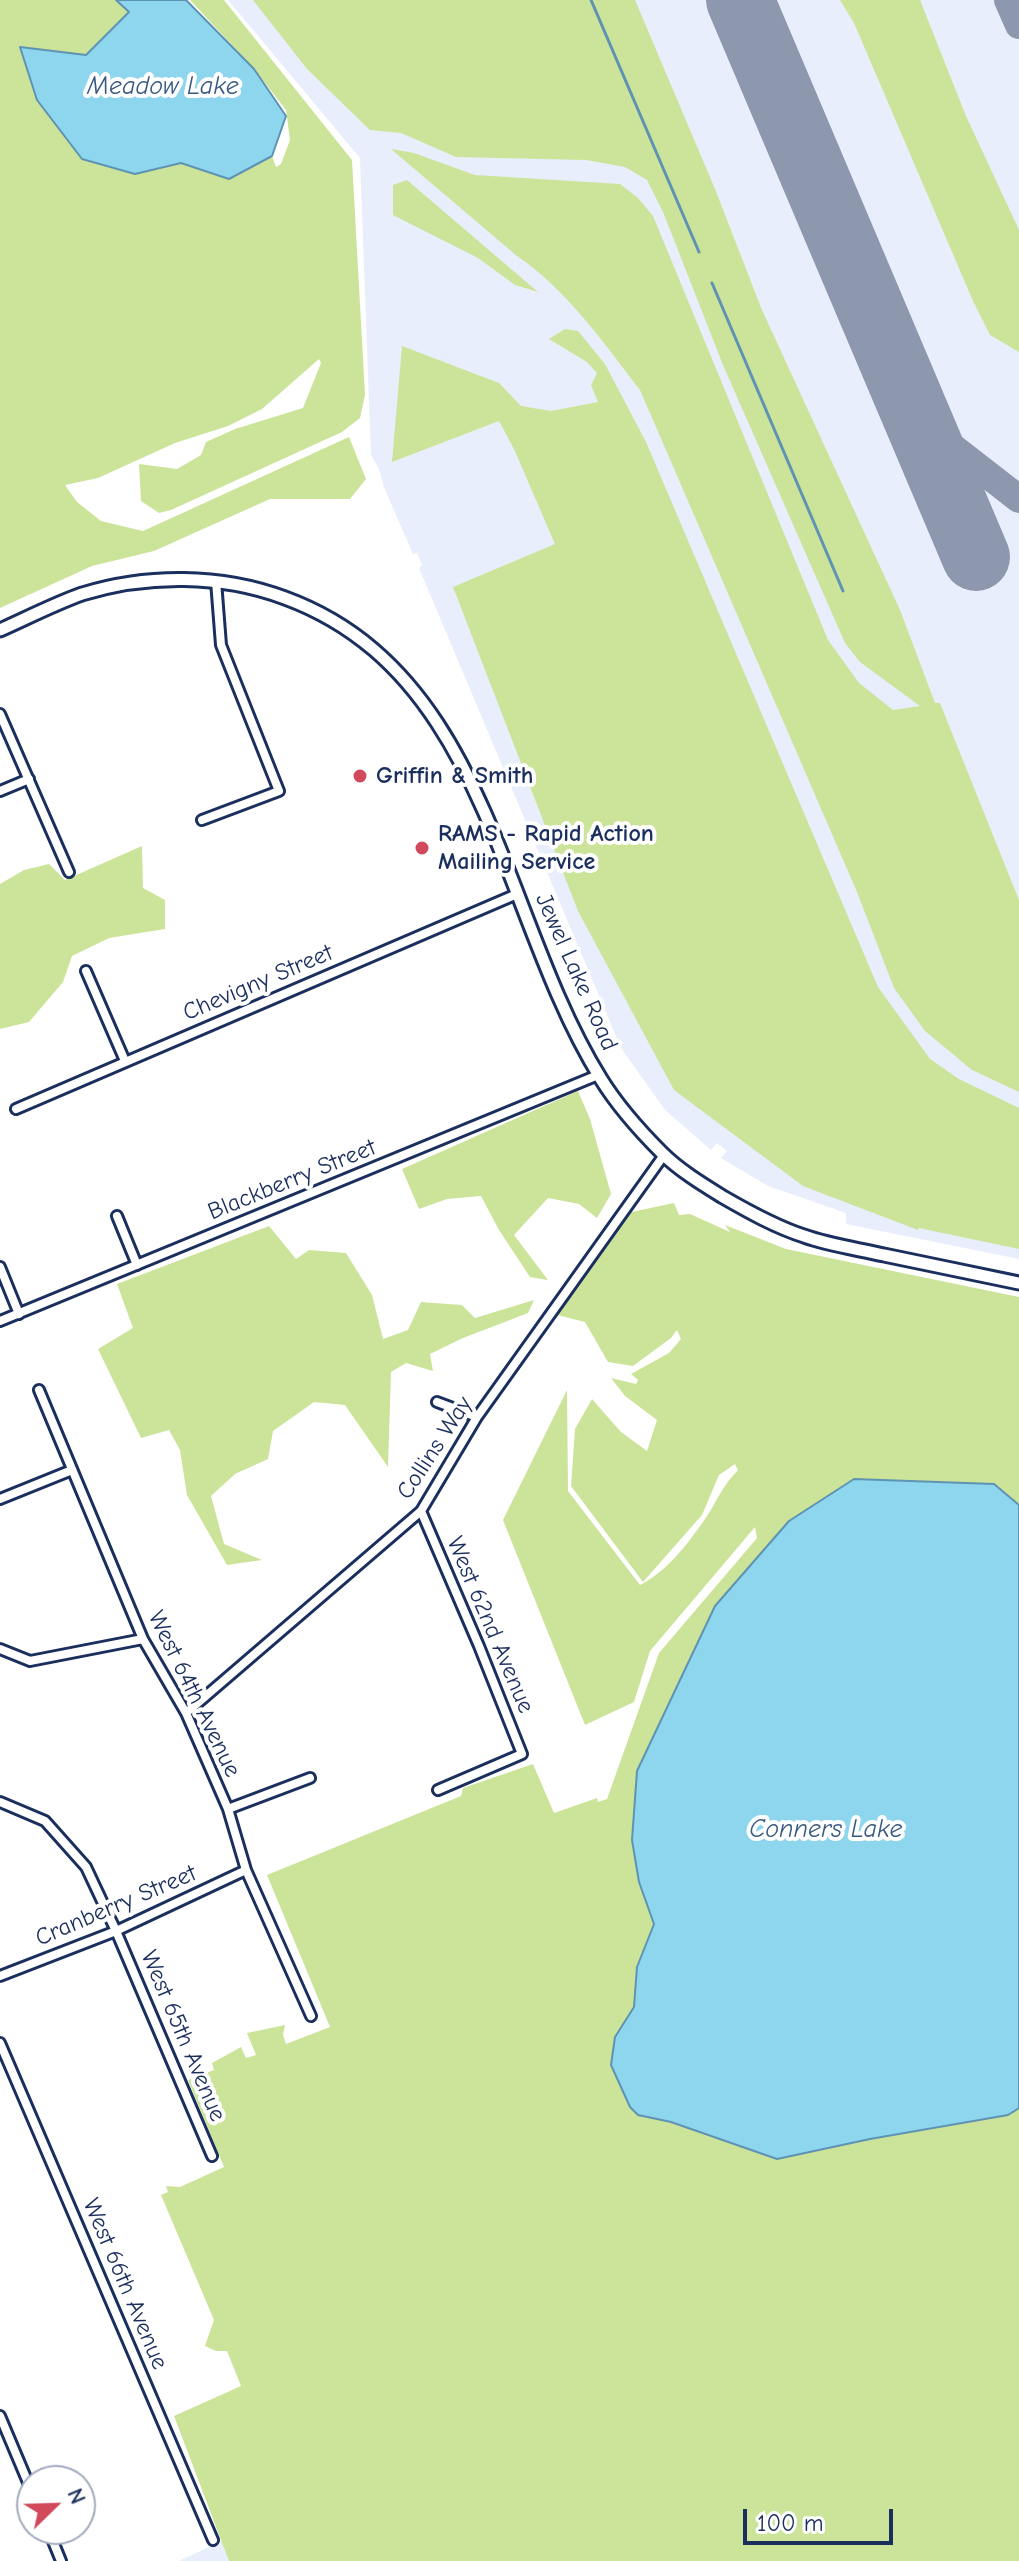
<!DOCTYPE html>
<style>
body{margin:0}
#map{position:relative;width:1019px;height:2561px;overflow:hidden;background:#fff;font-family:"Comic Neue",sans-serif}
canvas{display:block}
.north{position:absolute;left:16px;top:2465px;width:80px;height:80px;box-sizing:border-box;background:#fff;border:2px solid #a4acbf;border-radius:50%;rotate:67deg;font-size:22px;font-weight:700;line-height:32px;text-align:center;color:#1b2f5e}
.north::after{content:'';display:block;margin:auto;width:28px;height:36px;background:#d1495b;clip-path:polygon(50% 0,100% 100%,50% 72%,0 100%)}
.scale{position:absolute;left:743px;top:2509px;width:150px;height:36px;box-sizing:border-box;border:4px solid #1b2f5e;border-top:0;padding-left:10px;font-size:24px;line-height:28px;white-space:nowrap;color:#1b2f5e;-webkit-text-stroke:6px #fff;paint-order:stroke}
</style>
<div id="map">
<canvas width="1019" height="2561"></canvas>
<div class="north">N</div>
<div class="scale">100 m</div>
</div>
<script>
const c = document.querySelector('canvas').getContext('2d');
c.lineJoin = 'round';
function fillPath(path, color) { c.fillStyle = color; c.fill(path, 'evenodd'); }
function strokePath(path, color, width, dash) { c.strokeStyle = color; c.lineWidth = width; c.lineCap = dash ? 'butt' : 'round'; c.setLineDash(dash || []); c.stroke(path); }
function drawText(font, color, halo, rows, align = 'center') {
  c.font = font + ' "Comic Neue",sans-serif'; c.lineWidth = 8; c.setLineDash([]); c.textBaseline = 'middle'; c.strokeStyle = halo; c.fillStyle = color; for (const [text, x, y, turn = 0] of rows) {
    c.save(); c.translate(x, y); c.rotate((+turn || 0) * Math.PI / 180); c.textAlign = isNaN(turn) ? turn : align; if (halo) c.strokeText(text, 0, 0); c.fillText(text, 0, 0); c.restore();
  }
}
fillPath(new Path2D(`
 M228 0H1019V1259L846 1224V1213L768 1186 721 1158 727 1151 717 1143 711 1150 665 1110 621 1048 419 568 422 565 417 553 413 554 383 485 379 469 371 455 360 158Z
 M222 2541 229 2561H179Z`), '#e8eefc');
fillPath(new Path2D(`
 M0 0H116L130 11 85 55 21 47 135 174 181 163 229 179 272 156 276 167 281 164 290 140 286 110 254 69 190 0H224L352 160 365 395 360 418 342 432 171 510 159 513 141 501 139 464 177 469 201 455 206 442 235 429 303 408 321 363 319 359 262 409 228 426 175 443 98 478 65 485 77 502 101 521 143 531 349 437 366 479 350 499H270L154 551 92 566 0 608Z
 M253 0H635L715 189 762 310 900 610 935 703H940L1019 900V1092L972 1070 925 1031 894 988 857 892 640 390C603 342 567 290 517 256L391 149 414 153 475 175 620 184 638 198 653 216 828 640 859 683 893 710 920 706 860 662 845 643 723 365 663 212 647 180 625 167 586 160 456 157 401 133 370 130 307 69Z
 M840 0H920L966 116 1019 230V352L990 335 973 301 854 23Z
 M407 180 538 292 515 285 478 258 393 215V185Z
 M565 329 578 331 605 364 646 442 878 987 930 1059 959 1079 1019 1108V1249L919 1228 918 1230 803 1186 674 1090 578 911 453 587 555 544 514 449 499 421 392 462 402 346 499 383 521 406 551 411 598 402 591 385 597 373 587 362 549 339Z
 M142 846 143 888 165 900V929L109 938 72 956 63 982 29 1022 0 1029V884L24 870 49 864 65 880Z
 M578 1091 590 1119 611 1194 597 1218 579 1204 548 1198 514 1235 548 1280 530 1277 499 1230 481 1196 447 1199 419 1209 402 1169Z
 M674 1203 679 1215 690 1214 730 1232 725 1225 786 1249 1019 1297V2561H229L174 2416 241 2386 227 2351H216L205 2346 214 2320 161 2195 168 2192 166 2186 180 2187 224 2167 188 2080 214 2070 212 2063 241 2047 246 2058 256 2055 247 2033 285 2025 283 2035 286 2044 330 2027 267 1875 461 1796 463 1788 533 1764 554 1813 597 1798 598 1802 607 1799 659 1653 757 1538 755 1527 650 1651 634 1702 585 1725 503 1520 567 1390 568 1491 640 1585C666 1572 686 1546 703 1522 716 1504 721 1487 738 1470L735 1464 719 1475 702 1515 643 1582 571 1486 575 1429 592 1399 621 1432 647 1451 657 1420 625 1396 611 1378 636 1384 638 1380 631 1374 669 1353 681 1339 677 1330 671 1338 633 1366 608 1362 585 1322 557 1315 627 1213Z
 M269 1226 296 1259 309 1250 346 1253 372 1295 383 1339 408 1330 421 1302 462 1305 475 1318 534 1300 528 1313 463 1338 430 1354 433 1371 406 1363 391 1372 388 1467 345 1405 314 1402 273 1431 268 1459 235 1474 211 1496 224 1544 262 1560 227 1565 187 1495 180 1450 169 1430 141 1438 98 1349 133 1328 117 1284Z`), '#cce499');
const water = new Path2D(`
 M116 0H186L254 69 286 116 272 156 229 179 181 163 135 174 82 159 37 100 20 47 86 55 129 12Z
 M854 1479 994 1484 1019 1505V2108L1008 2115 870 2139 777 2159 671 2122 638 2115 630 2107 611 2065 615 2037 634 2007 637 1967 654 1924 639 1882 632 1840 637 1771 715 1606 789 1521Z`);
fillPath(water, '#8dd6ee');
strokePath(water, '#5f93b4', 2);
strokePath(new Path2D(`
 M591 0 699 252
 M712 283 843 591`), '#5f93b4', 3);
strokePath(new Path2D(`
 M1008 0 1019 25
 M920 422 1019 499`), '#8d97ae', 28);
strokePath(new Path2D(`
 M740 0 976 557`), '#8d97ae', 68);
const street = new Path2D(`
 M0 714 69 872
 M0 791 29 779
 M202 820 279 791 221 645 216 581
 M86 971 125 1061
 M16 1109 517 894
 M117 1216 137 1265
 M0 1267 19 1314
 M0 1321 598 1075
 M39 1390 143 1639 186 1713 228 1809 246 1870 311 2016
 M437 1402 477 1417
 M0 1499 72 1470
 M421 1511 479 1646 522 1754 438 1790
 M0 1649 30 1661 143 1639
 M186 1713 421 1511 477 1417 664 1155
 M0 1802 45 1821 86 1867 116 1931 212 2156
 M228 1809 310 1778
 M0 1976 116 1931 246 1870
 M0 2043 213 2540
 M0 2416 32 2492
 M48 2529 61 2561`);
const secondary = new Path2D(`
 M0 630C27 618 54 604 82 594 147 574 221 574 285 598 489 673 500 917 601 1079 617 1105 640 1131 662 1153 679 1170 702 1184 723 1197 749 1212 776 1227 804 1236 829 1245 858 1249 884 1255 929 1264 974 1274 1019 1283`);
strokePath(street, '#1b2f5e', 14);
strokePath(secondary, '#1b2f5e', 17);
strokePath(street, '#fff', 8);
strokePath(secondary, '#fff', 11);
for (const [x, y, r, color] of [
 [360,776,8,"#d1495b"],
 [422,848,8,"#d1495b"]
]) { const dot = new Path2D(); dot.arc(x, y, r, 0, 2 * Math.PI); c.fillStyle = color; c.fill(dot); strokePath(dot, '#fff', 3); }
drawText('bold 24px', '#1b2f5e', '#fff', [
 ["Griffin & Smith",376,776],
 ["RAMS - Rapid Action",438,834],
 ["Mailing Service",438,862]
], 'left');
drawText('24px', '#1b2f5e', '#fff', [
 ["Jewel Lake Road",576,972,66],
 ["Chevigny Street",258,983,-23],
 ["Blackberry Street",292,1180,-22],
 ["Collins Way",435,1448,-57],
 ["West 62nd Avenue",490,1625,67],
 ["West 64th Avenue",194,1694,64],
 ["Cranberry Street",116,1906,-23],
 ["West 65th Avenue",183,2036,67],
 ["West 66th Avenue",125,2284,67]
]);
drawText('italic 26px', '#385982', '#fff', [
 ["Meadow Lake",163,87],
 ["Conners Lake",826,1830]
]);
</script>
